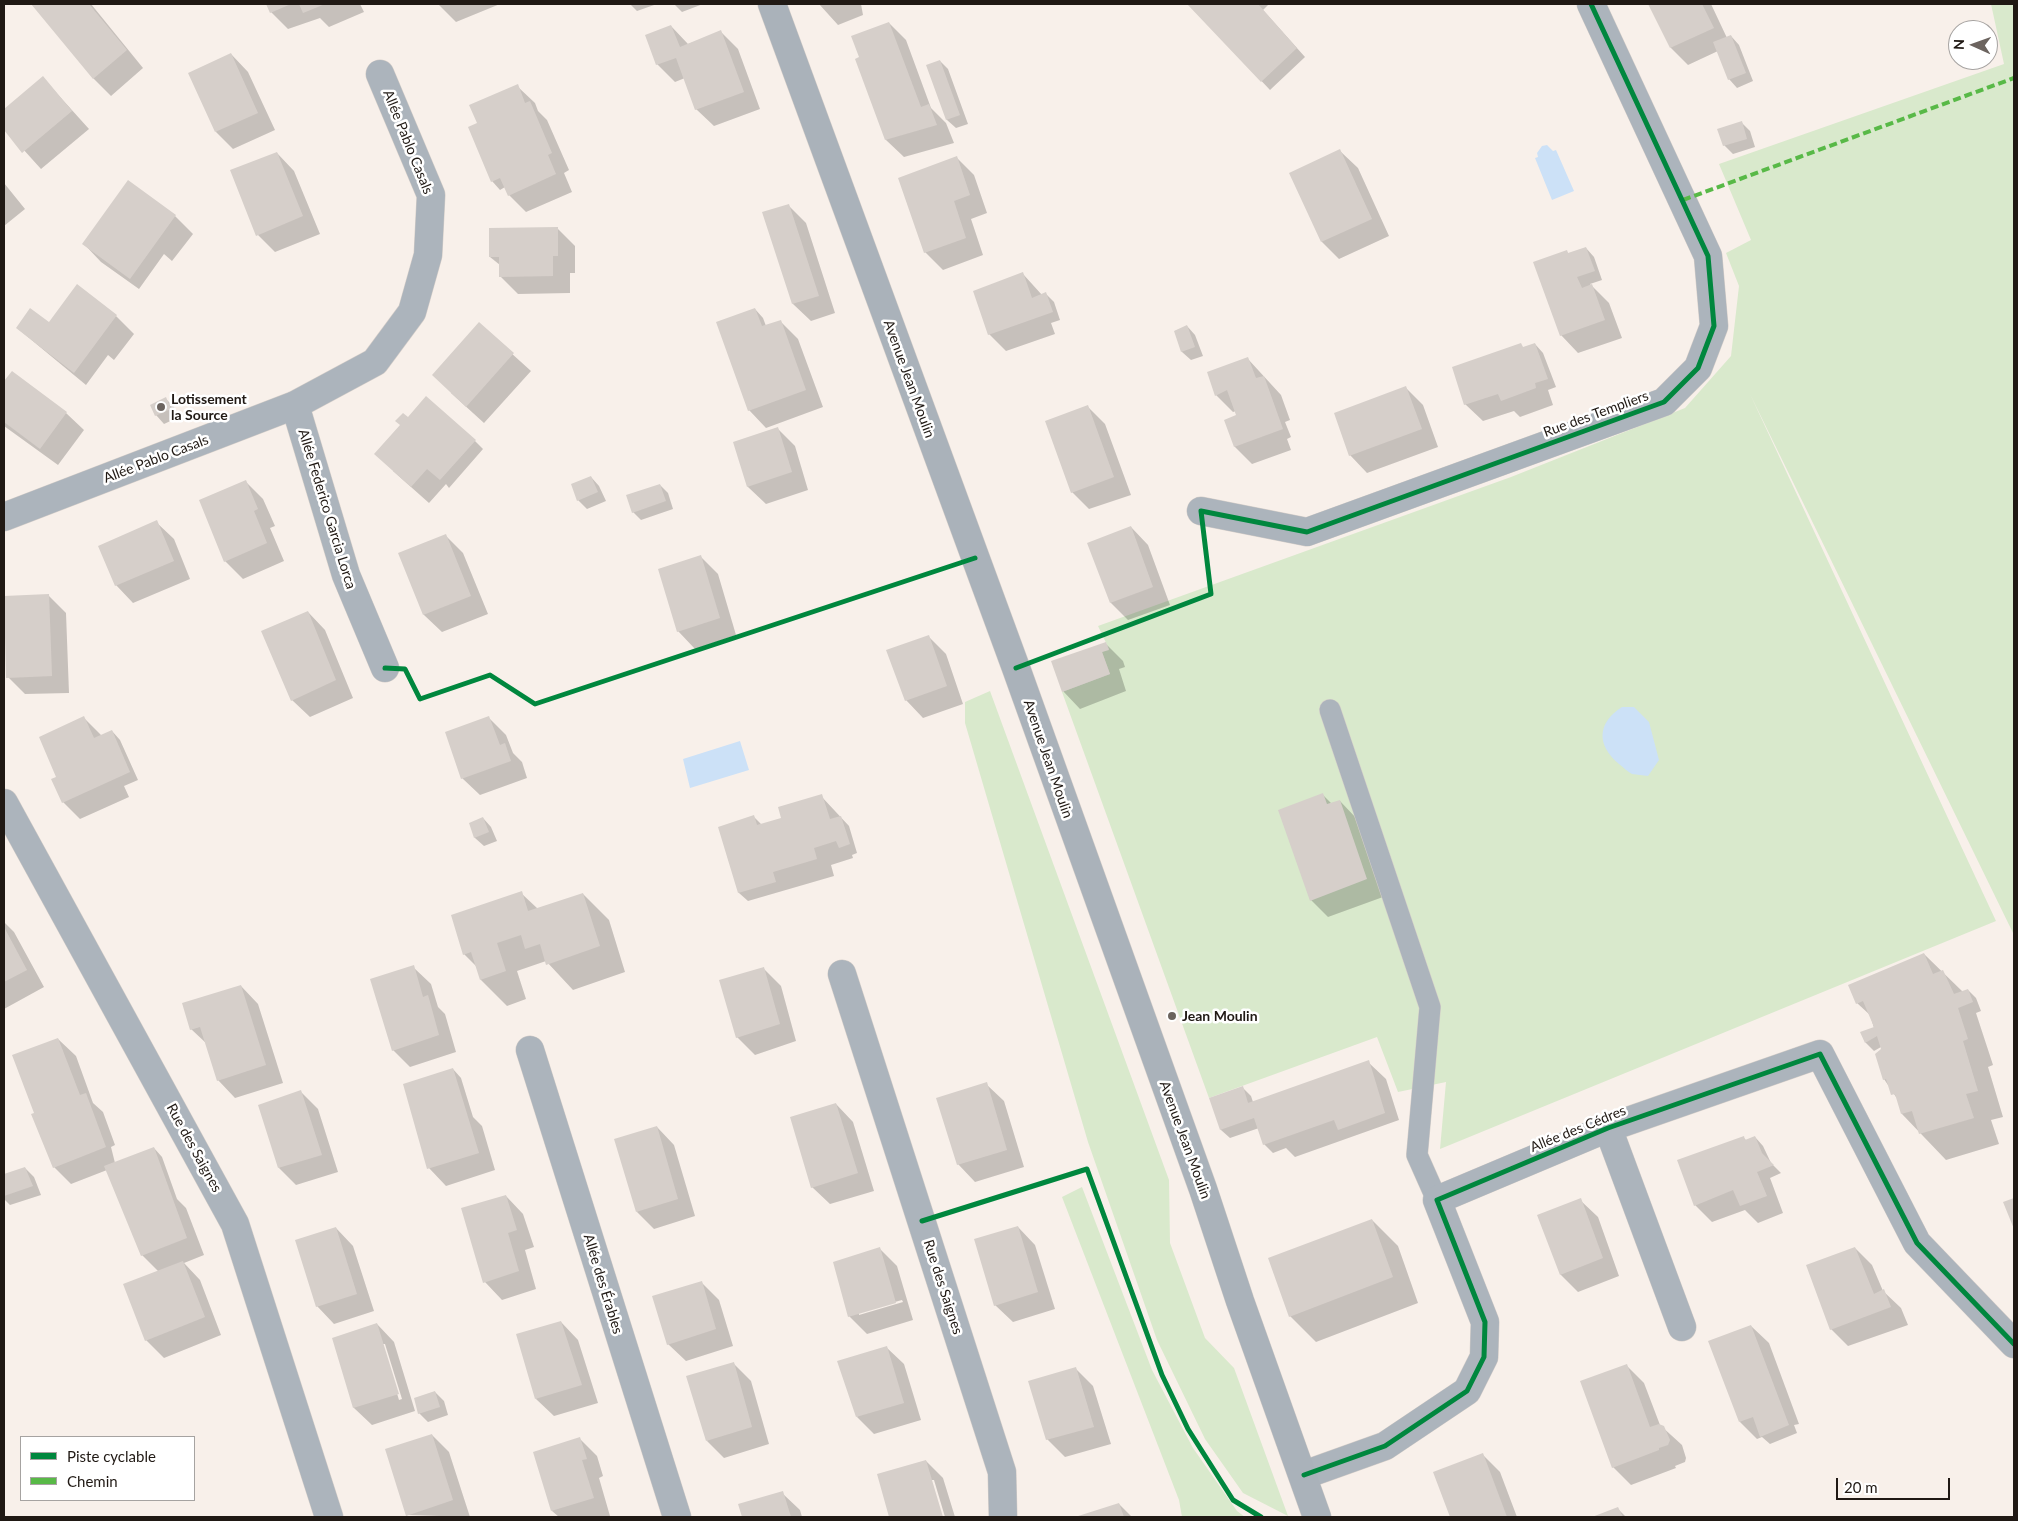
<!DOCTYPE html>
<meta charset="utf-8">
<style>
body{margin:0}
#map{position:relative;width:2018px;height:1521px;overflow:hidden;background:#f8f0ea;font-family:Lato,sans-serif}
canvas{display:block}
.frame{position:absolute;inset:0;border:5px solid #201914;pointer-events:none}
.legend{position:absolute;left:20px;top:1436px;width:175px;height:65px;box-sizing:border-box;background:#fff;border:1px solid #a6a3a1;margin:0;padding:6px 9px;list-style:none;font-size:15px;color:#201914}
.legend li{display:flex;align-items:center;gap:10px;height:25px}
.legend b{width:25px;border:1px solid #a6a3a1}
.north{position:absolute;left:1948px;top:20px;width:50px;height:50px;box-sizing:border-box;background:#fff;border:1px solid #a6a3a1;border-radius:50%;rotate:272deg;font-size:14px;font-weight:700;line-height:20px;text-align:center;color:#201914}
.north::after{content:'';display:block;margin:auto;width:18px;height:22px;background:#6c645f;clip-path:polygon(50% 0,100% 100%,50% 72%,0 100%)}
.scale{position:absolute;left:1836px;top:1478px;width:114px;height:22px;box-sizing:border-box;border:2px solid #201914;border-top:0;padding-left:6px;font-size:15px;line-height:18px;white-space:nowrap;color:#201914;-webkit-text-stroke:4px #fff;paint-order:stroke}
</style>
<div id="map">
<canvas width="2018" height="1521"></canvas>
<div class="frame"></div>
<ul class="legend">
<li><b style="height:6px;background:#00873e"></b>Piste cyclable</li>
<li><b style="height:6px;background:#58b947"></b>Chemin</li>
</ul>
<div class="north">N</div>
<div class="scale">20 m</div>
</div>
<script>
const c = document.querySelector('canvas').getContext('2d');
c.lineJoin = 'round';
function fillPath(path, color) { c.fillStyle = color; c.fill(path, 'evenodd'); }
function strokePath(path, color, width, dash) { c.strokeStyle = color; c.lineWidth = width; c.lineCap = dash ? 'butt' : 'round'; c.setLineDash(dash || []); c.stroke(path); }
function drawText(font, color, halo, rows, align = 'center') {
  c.font = font + ' Lato,sans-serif'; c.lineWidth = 5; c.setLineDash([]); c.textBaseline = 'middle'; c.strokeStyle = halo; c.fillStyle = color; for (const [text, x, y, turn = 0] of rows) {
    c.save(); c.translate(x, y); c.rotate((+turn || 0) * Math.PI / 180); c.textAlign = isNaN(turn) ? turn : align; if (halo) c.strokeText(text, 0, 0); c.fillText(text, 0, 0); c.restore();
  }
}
fillPath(new Path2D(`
 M1991 4H2014V935L1750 394 1996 921 1440 1149 1446 1082 1398 1092 1377 1037 1209 1098 1062 692 1110 674 1102 652 1109 649 1098 626 1511 477 1685 408 1731 356 1739 286 1726 253 1751 240 1719 164 2004 64Z
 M990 691 1169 1180 1170 1243 1205 1338 1234 1368 1288 1516 1243 1493 1205 1439 1157 1340 1088 1142 965 723V702Z
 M1082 1187 1152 1370 1193 1448 1237 1511 1245 1517H1182L1179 1500 1062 1197Z`), '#d9e9cc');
fillPath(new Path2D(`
 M1547 145 1553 151 1556 150 1574 191 1552 200 1535 158 1538 157 1537 153 1542 146Z
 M1622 707H1634L1649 722 1659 760 1648 776C1643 775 1637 775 1632 774 1628 772 1623 767 1619 764 1596 745 1597 723 1622 707Z
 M740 741 749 770 690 788 683 759Z`), '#cce1f7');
fillPath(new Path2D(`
 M33 4H91L143 68 111 96 93 78Z
 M267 4H360L364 12 329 27 320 18 288 29 271 12Z
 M438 4H500L456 22Z
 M630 4H657L637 11Z
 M674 4H703L682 12Z
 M819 4H861L863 15 838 25Z
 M1189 4H1269L1263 10 1305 57 1270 90Z
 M1650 4H1711L1727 38 1731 36 1739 45 1753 81 1737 88 1729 79 1718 51 1688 65 1671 48Z
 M889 23 906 40 931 108 946 123 954 143 904 157 886 140Z
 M671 26 688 44 721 32 738 49 760 109 714 126 696 109 685 78 675 82 657 64Z
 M231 54 248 72 275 130 233 149 216 132Z
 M940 61 948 69 968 124 956 128 947 120 927 66Z
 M43 78 89 129 41 169 4 128V111Z
 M517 86 535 103 538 111 547 120 569 170 564 173 572 192 526 212 509 195 505 187 500 190 492 181 480 129Z
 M1741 122 1750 131 1755 147 1733 154 1724 145Z
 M1340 151 1358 168 1389 236 1339 259 1322 242 1291 174Z
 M277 153 294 171 320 234 275 252 258 235Z
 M956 157 974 175 987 213 971 219 983 255 943 270 925 252Z
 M128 182 175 216 193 234 172 261 164 254 139 289 101 262 84 244Z
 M4 183 25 209 4 226Z
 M788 205 806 223 835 313 811 321 793 304 763 213Z
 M557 228 575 246V273H570V293L518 294 500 276V265L490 257Z
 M1586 248 1594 257 1602 280 1590 284 1609 303 1622 338 1578 353 1561 335 1567 252 1569 254Z
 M1023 274 1042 295 1046 294 1054 302 1060 320 1051 323 1055 334 1006 351 989 334Z
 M77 286 116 316 134 334 114 360 108 355 86 385 17 328 49 324Z
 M755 309 763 318 766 326 780 321 798 339 823 407 766 428 749 410Z
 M479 324 531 371 484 423 451 393Z
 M1187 326 1195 335 1203 356 1191 360 1182 352 1175 331Z
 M1535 344 1543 353 1556 387 1548 390 1553 405 1520 417 1514 411 1483 421 1465 404 1524 348Z
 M1248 359 1281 395 1290 420 1285 422 1291 437 1287 439 1291 450 1252 464 1235 447 1226 420 1237 416 1236 411 1233 412 1216 395Z
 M12 373 66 413 84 430 58 465 4 426V384Z
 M1406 388 1423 405 1438 447 1367 473 1350 455Z
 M166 399 174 407 179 417 164 424 156 415Z
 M1088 407 1105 424 1131 495 1089 509 1072 492Z
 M407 418 475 441 483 449 449 488 446 484 429 503 393 471Z
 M777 428 795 446 808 490 766 504 748 487 734 443Z
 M591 477 599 486 606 501 587 509 578 500Z
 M246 482 263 499 275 526 270 528 284 561 243 579 225 561Z
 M660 485 668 493 673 509 641 520 633 512Z
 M156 522 174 539 190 579 133 603 116 585Z
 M1131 527 1148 545 1170 605 1128 620 1111 603 1089 543Z
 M445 535 463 553 488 614 442 632 424 615 400 554Z
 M701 557 718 574 736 635 695 649 678 631Z
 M49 596 66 613 69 693 25 694 8 677Z
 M308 612 325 630 353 698 310 717 292 700Z
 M929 637 946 654 963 704 923 718 906 700Z
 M1105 643 1123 661 1125 667 1119 669 1126 691 1080 709 1063 691Z
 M84 718 102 736 112 731 120 740 138 780 124 786 129 797 80 819 63 802 58 778Z
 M489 718 506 735 513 753 522 762 527 778 480 795 462 778Z
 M1323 795 1332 804 1340 801 1357 819 1383 897 1328 917 1311 900Z
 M821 796 849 826 857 853 852 855 853 858 831 865 834 876 748 901 739 893 727 855 754 817 762 825 783 819Z
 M483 818 491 827 497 841 484 846 475 838 471 823Z
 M521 893 538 909 583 894 609 920 625 972 573 990 546 961 517 971 526 999 507 1006 481 980 477 967 464 954Z
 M4 922 14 932 44 987 4 1009Z
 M1924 954 1963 992 1968 990 1976 998 1981 1011 1976 1013 1993 1065 1988 1067 2003 1117 1991 1120 1999 1144 1946 1160 1902 1114 1898 1100 1884 1079 1881 1047 1874 1051 1866 1043 1862 1033 1874 1028 1870 1015 1857 1003Z
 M413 967 431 984 438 1007 445 1014 456 1052 410 1067 393 1050Z
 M763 968 781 986 796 1041 755 1055 737 1037Z
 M241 986 258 1004 283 1083 235 1098 218 1080 207 1044 191 1029Z
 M58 1039 76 1056 93 1103 103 1112 115 1145 111 1147 115 1163 154 1148 162 1157 177 1199 186 1208 204 1255 184 1263 200 1280 221 1335 164 1358 146 1340 159 1272 142 1255 107 1170 71 1184 54 1167 36 1113Z
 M1368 1062 1386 1079 1399 1120 1295 1157 1286 1148 1273 1153 1264 1144 1259 1128 1230 1138 1221 1130 1211 1099 1242 1087 1251 1096 1253 1102Z
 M453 1069 461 1078 473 1117 482 1126 495 1170 446 1186 429 1168Z
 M986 1084 1004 1101 1024 1167 975 1182 958 1164Z
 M301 1092 318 1109 338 1172 296 1185 279 1168Z
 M836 1104 853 1122 874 1191 830 1204 812 1187Z
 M657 1127 674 1145 695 1216 654 1229 637 1212Z
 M1755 1137 1763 1146 1771 1163 1781 1173 1770 1178 1783 1213 1758 1223 1745 1210 1712 1222 1695 1205 1744 1138 1747 1141Z
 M25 1168 34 1177 41 1195 10 1205 4 1199V1175Z
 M506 1196 523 1214 534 1247 525 1250 536 1289 502 1300 485 1282Z
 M1580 1200 1598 1217 1619 1276 1578 1292 1561 1275 1538 1216Z
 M1372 1220 1398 1246 1418 1303 1316 1342 1290 1316Z
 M1018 1227 1035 1245 1055 1309 1013 1322 995 1305Z
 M336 1228 353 1246 374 1311 334 1324 317 1306Z
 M879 1248 897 1266 913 1320 867 1334 849 1316ZM902 1300 903 1302 859 1315V1312Z
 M1855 1248 1872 1265 1883 1291 1901 1308 1908 1325 1848 1346 1831 1329Z
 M702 1283 719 1300 733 1346 686 1361 668 1344Z
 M561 1322 578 1340 598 1403 554 1416 536 1399Z
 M377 1324 394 1342 415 1411 372 1425 354 1408 333 1339ZM382 1344H385L402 1399 399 1400Z
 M1751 1326 1769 1343 1799 1424 1794 1425 1797 1433 1770 1444 1762 1437 1757 1439 1740 1422Z
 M886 1347 904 1364 921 1420 874 1434 857 1417Z
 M733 1363 751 1381 769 1444 724 1458 707 1441Z
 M1626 1365 1644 1383 1660 1425 1682 1445 1686 1458 1685 1462 1675 1466 1676 1468 1631 1485 1613 1467 1582 1382Z
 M1076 1369 1093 1386 1111 1444 1065 1457 1047 1439Z
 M435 1392 444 1401 448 1415 428 1422 419 1413Z
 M432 1435 449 1452 470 1517 408 1515Z
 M580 1439 597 1456 603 1476 599 1478 610 1516 559 1517 552 1511 535 1452Z
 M1482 1454 1500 1472 1517 1517H1451L1434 1473Z
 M926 1461 943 1478 955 1517H945L934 1480H931L942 1517H890L878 1475Z
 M782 1493 800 1510 802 1517H743L740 1505Z
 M1119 1504 1132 1517H1078Z
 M1618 1509 1626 1517H1595Z`), '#0003');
fillPath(new Path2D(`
 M31 4H89L127 50 93 79Z
 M266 4H291L270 13Z
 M299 4H325L303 13Z
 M1187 4H1258L1297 48 1261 82Z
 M1648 4H1702L1714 28 1670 48Z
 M889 22 921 107 929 104 937 125 885 140 855 59 859 57 851 36Z
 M671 25 680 47 721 30 744 92 695 110 676 58 656 65 645 35Z
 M1731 35 1746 73 1728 80 1713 42Z
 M231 53 258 113 215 132 188 73Z
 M940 60 960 115 946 120 926 65Z
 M43 76 72 111 22 153 4 130V109Z
 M518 84 525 103 530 101 552 153 548 155 556 174 508 196 500 178 491 182 468 127 477 123 469 105Z
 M1742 121 1747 139 1723 146 1717 129Z
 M1340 149 1372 219 1321 242 1289 173Z
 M277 152 303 216 256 236 230 170Z
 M957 156 970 195 954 201 966 238 924 253 898 178Z
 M128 180 176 215 130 279 82 244Z
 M789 204 819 296 792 304 762 212Z
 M558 227V256H553V276L499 277V257H489V228Z
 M1586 247 1595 271 1577 277 1582 288 1592 284 1605 320 1560 336 1533 262 1567 250 1568 253Z
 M1023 272 1032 298 1046 292 1053 312 988 335 973 291Z
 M77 284 117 315 74 373 16 328 30 308 49 322Z
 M755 308 762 326 781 320 806 390 748 411 716 322Z
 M479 322 514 353 466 407 432 375Z
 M1187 325 1195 347 1181 352 1174 331Z
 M1521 343 1523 347 1535 343 1548 379 1535 383 1536 388 1501 401 1498 394 1464 405 1452 367Z
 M1248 357 1256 378 1264 376 1283 429 1234 447 1224 420 1236 415 1227 390 1215 396 1207 372Z
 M12 371 67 412 40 449 4 422V381Z
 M1406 386 1422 429 1349 456 1334 413Z
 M426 396 476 440 440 480 427 469 411 487 374 454 400 425 395 421 403 413 408 417Z
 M166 397 171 409 155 416 150 405Z
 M1088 405 1114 477 1071 493 1045 421Z
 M778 427 792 472 747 487 733 442Z
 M591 476 598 492 577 501 571 484Z
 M246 480 258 509 254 511 267 543 224 562 199 500Z
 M660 484 666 501 632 513 626 495Z
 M157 520 174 561 115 586 98 546Z
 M1131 526 1153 587 1110 603 1087 543Z
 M446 534 471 596 423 615 398 553Z
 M701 555 720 618 677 632 658 569Z
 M49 594 52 676 6 678 4 596Z
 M308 611 336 680 291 701 261 631Z
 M929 635 947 686 905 701 886 650Z
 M1106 642 1109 650 1102 652 1110 674 1062 692 1051 661Z
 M84 716 94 738 112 730 130 772 62 803 51 779 56 777 39 737Z
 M489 716 500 745 505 743 511 761 461 779 445 732Z
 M1323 793 1327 804 1340 800 1367 879 1310 901 1278 810Z
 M822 794 830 819 841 816 850 844 839 848 836 841 814 848 817 859 773 872 776 882 738 893 718 827 754 815 757 825 781 818 778 807Z
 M483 817 489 832 474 838 469 823Z
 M522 891 528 911 583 893 600 946 546 965 540 944 525 949 521 935 497 943 506 971 480 980 471 952 463 955 451 915Z
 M4 927 27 970 4 982Z
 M1924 953 1933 974 1943 970 1954 994 1968 989 1973 1002 1958 1008 1968 1039 1963 1041 1978 1091 1966 1094 1974 1118 1919 1134 1912 1111 1901 1114 1895 1094 1891 1095 1886 1079 1883 1080 1875 1054 1881 1049 1877 1036 1865 1043 1860 1032 1874 1027 1863 1001 1856 1004 1848 985Z
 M414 965 423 997 428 995 439 1035 392 1051 370 979Z
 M764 967 780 1024 736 1038 719 980Z
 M241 985 266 1065 217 1081 200 1027 190 1030 182 1003Z
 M58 1038 80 1095 86 1093 106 1147 53 1168 31 1114 34 1113 12 1055Z
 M1369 1060 1385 1113 1338 1130 1334 1120 1263 1145 1254 1118 1220 1130 1209 1098 1243 1086 1248 1103Z
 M453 1068 479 1153 427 1169 403 1084Z
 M987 1082 1007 1150 957 1165 936 1098Z
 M301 1090 322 1155 278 1168 258 1105Z
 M836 1103 858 1173 811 1188 790 1117Z
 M657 1126 678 1199 636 1212 614 1139Z
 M1744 1136 1745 1140 1755 1136 1762 1153 1774 1165 1757 1172 1767 1196 1740 1206 1733 1190 1694 1206 1677 1160Z
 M154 1147 187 1238 141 1256 104 1166Z
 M25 1167 33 1186 4 1196V1174Z
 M506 1195 517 1230 508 1233 519 1271 483 1283 461 1208Z
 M1581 1198 1603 1258 1560 1275 1537 1215Z
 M2014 1198V1229L2003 1202Z
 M1372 1219 1393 1277 1289 1317 1268 1258Z
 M1018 1226 1038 1292 994 1306 974 1239Z
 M336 1227 357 1294 316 1307 295 1240Z
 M880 1247 896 1303 848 1317 833 1262Z
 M1855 1247 1874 1294 1884 1289 1891 1307 1830 1330 1806 1265Z
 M183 1261 205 1317 145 1341 123 1284Z
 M702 1281 716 1329 667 1345 652 1296Z
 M561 1321 582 1385 535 1399 516 1334Z
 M377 1323 399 1394 353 1408 332 1338Z
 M1751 1325 1789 1425 1760 1437 1753 1417 1739 1422 1708 1341Z
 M887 1346 904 1403 856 1417 837 1361Z
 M734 1362 752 1427 706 1441 686 1376Z
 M1627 1364 1650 1427 1659 1424 1664 1426 1670 1440 1668 1445 1659 1448V1450L1612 1468 1580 1381Z
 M1076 1367 1094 1427 1046 1440 1028 1381Z
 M435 1391 440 1407 418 1414 414 1398Z
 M432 1434 453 1500 406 1516 385 1449Z
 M580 1437 587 1459 582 1460 594 1498 551 1511 533 1452Z
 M1483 1453 1507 1517H1450L1433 1472Z
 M926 1460 943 1517H889L877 1474Z
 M783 1491 791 1517H742L738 1504Z
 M1119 1503 1124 1517H1075Z
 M1618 1507 1623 1517H1592Z`), '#d6cfca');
const lane = new Path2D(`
 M1330 710 1430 1007 1417 1155 1437 1200`);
const street = new Path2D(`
 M295 405 346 575 385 668
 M1201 511 1307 532 1664 402 1698 368 1714 326 1708 256 1591 4
 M4 517 295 405 375 362 412 312 428 255 431 195 380 74
 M4 803 235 1224 329 1517
 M842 974 1002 1472 1003 1517
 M530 1050 677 1517
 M1608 1128 1682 1327
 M1304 1475 1385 1446 1467 1391 1484 1357 1485 1322 1437 1200 1608 1128 1820 1054 1917 1243 2014 1344`);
const secondary = new Path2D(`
 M772 4 1016 668 1203 1189 1240 1301 1317 1517`);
strokePath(lane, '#d5cec9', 22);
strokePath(street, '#d5cec9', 29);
strokePath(secondary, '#d5cec9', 29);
strokePath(lane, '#acb4bc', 21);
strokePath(street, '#acb4bc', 28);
strokePath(secondary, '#aab2ba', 28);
strokePath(new Path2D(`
 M1683 200 2014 78`), '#58b947', 4, [8, 4]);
strokePath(new Path2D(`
 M385 668 405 669 420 699 490 675 535 704 975 558
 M1016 668 1211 594 1201 511 1307 532 1664 402 1698 368 1714 326 1708 256 1591 4
 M922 1221 1087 1169 1162 1375 1188 1429 1233 1500 1261 1517
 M1304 1475 1385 1446 1467 1391 1484 1357 1485 1322 1437 1200 1608 1128 1820 1054 1917 1243 2014 1344`), '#00873e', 5);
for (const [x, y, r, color] of [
 [161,407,5,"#6c645f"],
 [1172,1016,5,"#6c645f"]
]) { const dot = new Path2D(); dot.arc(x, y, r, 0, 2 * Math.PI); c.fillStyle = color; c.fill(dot); strokePath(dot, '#fff', 2); }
drawText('14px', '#201914', '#fff', [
 ["Allée Pablo Casals",408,142,68],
 ["Avenue Jean Moulin",909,379,70],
 ["Rue des Templiers",1596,414,-20],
 ["Allée Pablo Casals",156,459,-21],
 ["Allée Federico Garcia Lorca",327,509,73],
 ["Avenue Jean Moulin",1048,759,71],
 ["Allée des Cédres",1578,1129,-22],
 ["Avenue Jean Moulin",1185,1140,70],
 ["Rue des Saignes",194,1148,61],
 ["Allée des Érables",603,1284,73],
 ["Rue des Saignes",943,1287,72]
]);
drawText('bold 14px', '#201914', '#fff', [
 ["Lotissement",171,399],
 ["la Source",171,415],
 ["Jean Moulin",1182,1016]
], 'left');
</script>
